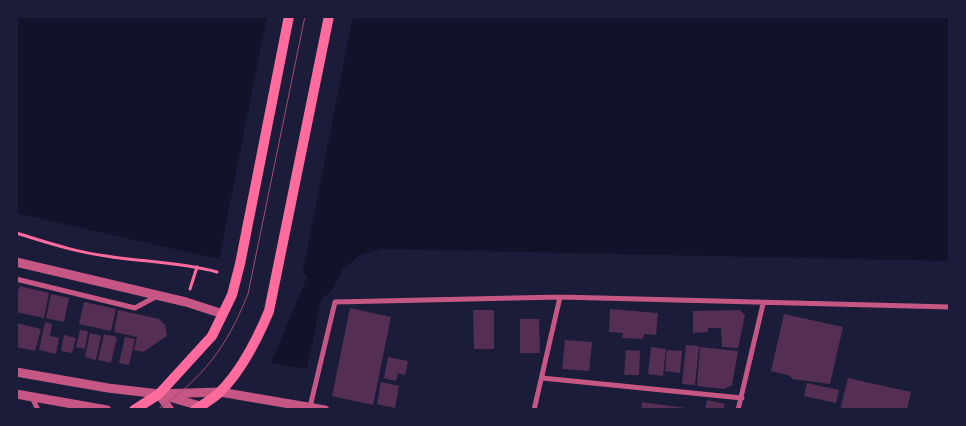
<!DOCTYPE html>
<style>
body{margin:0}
#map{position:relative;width:966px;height:426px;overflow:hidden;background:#1b1b3a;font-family:"PT Sans",sans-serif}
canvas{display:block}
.frame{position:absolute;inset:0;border:18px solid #1b1b3a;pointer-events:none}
</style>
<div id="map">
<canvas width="966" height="426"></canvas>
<div class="frame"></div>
</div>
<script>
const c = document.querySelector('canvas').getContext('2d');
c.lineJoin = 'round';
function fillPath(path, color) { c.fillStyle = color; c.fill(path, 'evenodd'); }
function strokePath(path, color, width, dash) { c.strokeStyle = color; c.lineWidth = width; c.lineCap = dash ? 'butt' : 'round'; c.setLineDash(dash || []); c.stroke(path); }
fillPath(new Path2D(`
 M16 16H950V261L382 249 360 255 343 269 333 289 321 300 307 369 271 363 308 275 200 255 16 213Z`), '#12122b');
fillPath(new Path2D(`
 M267 16H353L302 276 219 259Z`), '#1b1b3a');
fillPath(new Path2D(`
 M19 286 49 293 44 318 16 312Z
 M51 294 69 298 64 322 46 318Z
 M84 302 116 309 111 331 79 324Z
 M350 308 391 317 373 405 332 396Z
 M610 309 658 313 656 335 644 334 643 339 622 338 623 333 609 332Z
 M118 310 159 319 165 325 167 336 143 352 134 350 137 337 114 332Z
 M473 310H494V349H474Z
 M740 310 745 316 738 348 722 347 721 328H708V332L693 333V311Z
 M784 314 843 327 830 384 793 379 788 375 771 371Z
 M520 319H539L540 353H520Z
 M45 322 52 324 50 336 59 338 56 354 39 350Z
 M16 323 41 329 35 351 16 347Z
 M80 330 88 331 85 349 76 347Z
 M90 333 101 336 96 360 85 357Z
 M104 334 117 337 111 363 98 360Z
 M64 335 76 338 72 353 61 351Z
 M125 337 135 339 129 365 119 363Z
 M565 340 592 342 589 371 562 369Z
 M686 345 699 346 695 385 682 384Z
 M651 347 666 349 663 376 648 374Z
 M700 347 738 351 732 385 724 389 697 386Z
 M626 350 640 351 639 375H624Z
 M667 350 682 351 680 373 665 371Z
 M388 357 408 361 405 375 398 373 396 381 384 378Z
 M848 378 911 392 907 410H840Z
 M381 382 399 386 395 408 377 404Z
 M807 383 839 390 836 403 804 396Z
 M707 400 725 404 723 410H705Z
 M642 402 693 409V410H641Z`), '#542f53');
strokePath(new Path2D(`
 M16 233C46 242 75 252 106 256 143 262 181 262 217 272
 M190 289 197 267`), '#ff6b9d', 3);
strokePath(new Path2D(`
 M16 279 135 308 157 296
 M542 378 742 398
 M32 397 38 410
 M310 407 335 302 560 297 950 307
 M534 410 560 297
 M738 410 763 304`), '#c65784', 5);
strokePath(new Path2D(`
 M16 262 186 302 223 314
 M16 372 108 388 159 394 220 392 325 410
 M16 394 107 410
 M159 394 170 410
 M166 396 200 406 203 409`), '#c65784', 9);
strokePath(new Path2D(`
 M134 410 159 394 212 336 232 295 240 264 289 16
 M195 410C203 404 213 399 220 392 242 370 257 340 269 311L329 16`), '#ff6b9d', 10);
strokePath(new Path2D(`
 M157 410C205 376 226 348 248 294L305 16`), '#a44b75', 1);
</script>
